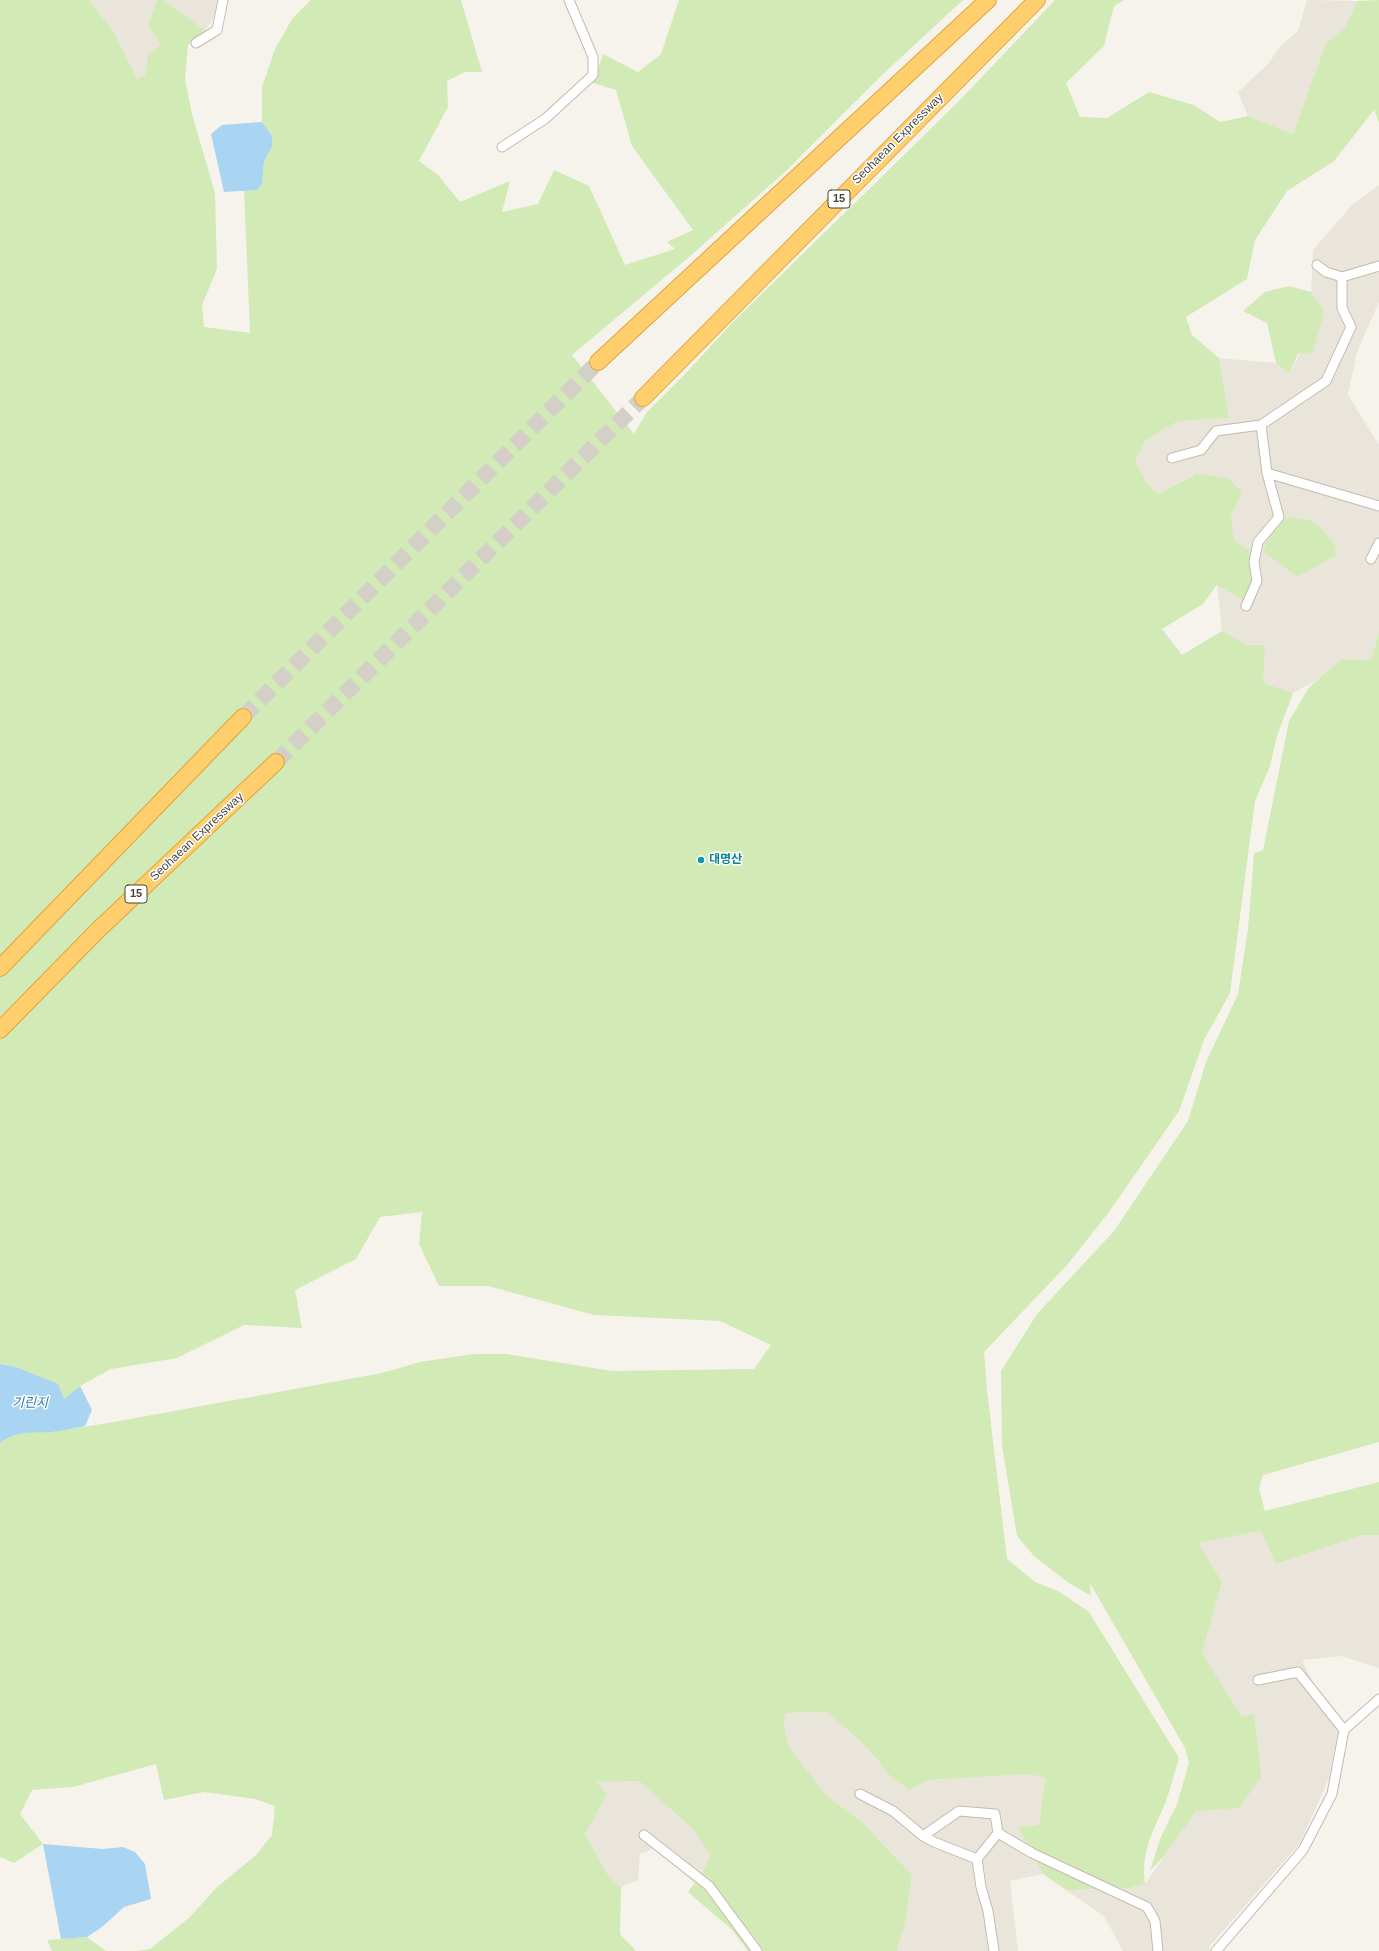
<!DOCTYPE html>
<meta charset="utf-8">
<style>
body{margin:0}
canvas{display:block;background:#f6f3ec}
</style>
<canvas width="1379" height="1951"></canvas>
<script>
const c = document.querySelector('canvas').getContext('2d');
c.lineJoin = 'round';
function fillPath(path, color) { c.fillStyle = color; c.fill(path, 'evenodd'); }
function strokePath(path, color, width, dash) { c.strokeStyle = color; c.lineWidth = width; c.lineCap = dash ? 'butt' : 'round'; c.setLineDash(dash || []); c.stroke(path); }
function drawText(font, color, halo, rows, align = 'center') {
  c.font = font + ' Helvetica,"Noto Sans KR",sans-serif'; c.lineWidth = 3; c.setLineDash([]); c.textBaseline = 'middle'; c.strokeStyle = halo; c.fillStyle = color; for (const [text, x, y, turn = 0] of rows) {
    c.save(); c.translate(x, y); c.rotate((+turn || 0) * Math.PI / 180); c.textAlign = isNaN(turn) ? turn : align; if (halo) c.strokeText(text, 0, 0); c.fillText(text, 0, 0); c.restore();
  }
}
fillPath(new Path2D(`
 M89 0H157L148 25 161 45 148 55 145 75 137 79 115 34Z
 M163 0H217L214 18 205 30Z
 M1307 0 1357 1 1344 29 1326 43 1293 134 1248 116 1238 92 1269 63 1280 46 1298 31Z
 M1379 185V302L1357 352 1348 395 1379 445V633L1371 660 1342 659 1319 679 1293 693 1263 683 1247 645 1222 631 1217 585 1254 553 1234 540 1231 517 1242 492 1193 475 1158 494 1146 482 1135 461 1146 440 1178 421 1229 418 1219 358 1276 363 1289 373 1324 311 1311 292 1313 250 1353 204Z
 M1261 1531 1277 1564 1362 1535H1379V1668L1341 1656 1302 1660 1338 1733 1329 1778 1300 1843 1209 1947 1212 1951H1123L1104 1916 1066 1890 1130 1888 1145 1884 1196 1810 1239 1808 1254 1714 1242 1717 1202 1653 1222 1582 1197 1543Z
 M827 1712 857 1738 878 1760 890 1776 909 1790 929 1780 1029 1774 1045 1778 1039 1825 1018 1827 1043 1874 1010 1881 1018 1951H897L906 1919 912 1875 862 1822 826 1795 789 1747 783 1727 785 1713Z
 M639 1781 694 1830 710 1855 703 1872 695 1883 653 1849 640 1854 638 1880 621 1887 609 1877 585 1834 607 1794 597 1782Z`), '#eae5da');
fillPath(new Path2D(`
 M0 0H89L115 34 137 79 145 75 148 55 161 45 148 25 157 0H163L205 30 188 45 185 79 192 114 215 193 217 269 202 305 204 327 250 333 244 191 258 190 262 183 264 161 272 147V137L262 122V87L275 49 292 19 311 0H461L482 72H465L447 81 448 107 419 161 438 175 460 202 510 181 502 212 538 204 554 170 589 186 625 265 675 249 667 242 693 230 632 146 616 90 593 83 603 54 638 72 661 54 679 0H963L882 75 787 170 689 257 572 355 634 434 647 412 688 371 733 322 958 102 1055 0H1124L1114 6 1104 46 1066 83 1080 117 1107 118 1149 92 1194 105 1220 122 1248 116 1293 134 1326 43 1344 29 1357 1 1379 0V123L1374 110 1334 161 1287 191 1255 240 1247 279 1186 317 1192 335 1219 358 1229 418 1178 421 1146 440 1135 461 1146 482 1158 494 1196 474 1228 478 1242 492 1231 517 1234 540 1254 553 1253 578 1243 600 1217 585 1203 604 1162 629 1182 655 1222 631 1247 645H1265L1263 683 1293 693 1277 736 1270 766 1255 801 1230 993 1204 1040 1179 1111 1109 1212 1067 1265 984 1352 987 1390 1007 1559 1035 1582 1058 1591 1089 1612 1179 1758C1174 1774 1170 1791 1164 1806 1152 1834 1141 1852 1145 1884L1130 1888 1066 1890 1043 1874 1018 1827 1039 1825 1045 1778 1029 1774 929 1780 909 1790 890 1776 878 1760 857 1738 827 1712 785 1713 784 1727 789 1747 826 1795 862 1822 912 1875 906 1919 897 1951H748L731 1929 688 1892 703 1872 710 1855 694 1830 639 1781 597 1782 607 1794 585 1834 609 1877 621 1887 620 1934 636 1951H135L150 1949 190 1917 216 1888 256 1855 272 1835 275 1806 255 1799 204 1792 164 1800 156 1764 73 1787 32 1790 20 1814 43 1844 14 1863 0 1857V1443L8 1437 28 1431 51 1432 114 1422 382 1373 420 1362 474 1354H506L612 1371 754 1369 771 1345 720 1321 594 1315 488 1286H439L419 1244 422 1212 380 1217 356 1259 295 1290 302 1328 244 1325 177 1358 111 1369 80 1386 64 1399 16 1367 0 1364Z
 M1289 286 1311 292 1324 311 1313 352 1298 354 1289 373 1276 363 1267 323 1243 311 1265 292Z
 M1287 517C1318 520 1317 522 1336 547L1335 556 1297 577 1263 551 1269 537Z
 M1379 633V1442L1263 1475 1259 1489 1265 1511 1379 1482V1535H1362L1276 1564 1261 1531 1198 1543 1222 1582 1202 1653 1242 1717 1254 1713 1261 1777 1239 1808 1196 1811 1164 1856 1150 1871 1160 1839 1177 1804 1189 1763 1185 1748 1090 1583 1091 1596 1066 1581 1034 1556 1017 1536 1002 1446 1001 1371 1037 1314 1114 1231 1188 1121 1206 1062 1238 994 1248 929 1254 853 1263 850 1289 721 1309 687 1342 659 1371 660Z
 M87 1937 106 1951H52L47 1940Z`), '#d2eab5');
fillPath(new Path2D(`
 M262 122 272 136V147L264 161 262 183 258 190 224 192 211 134 222 125Z
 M0 1364 16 1367 58 1384 64 1399 80 1386 92 1410 85 1426C74 1428 62 1431 51 1432 30 1433 17 1430 0 1443Z
 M43 1844 103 1849 123 1847 135 1852 145 1864 151 1899 124 1907 102 1927 87 1937 61 1939Z`), '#a9d4f2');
strokePath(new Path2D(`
 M243 717 598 362
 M276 762 643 398`), '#d4d0c8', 16, [16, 8]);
const minor = new Path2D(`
 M196 43 217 30 223 0
 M502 147 545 119 593 75V57L569 0
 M1317 265 1326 272 1342 277
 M1379 266 1342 277V308L1351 327 1326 381 1261 425 1267 473 1379 506
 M1172 458 1201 450 1216 431 1261 425
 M1371 559 1379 543
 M1246 606 1257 581 1254 562 1258 542 1279 517 1267 473
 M1258 1680 1298 1672 1344 1730
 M860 1794 893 1811 923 1836 934 1842 977 1859 981 1887 988 1911 994 1951
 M644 1835 709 1886 757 1951
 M923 1836 959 1811 995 1814 998 1833
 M977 1859 998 1833 1032 1853 1147 1907 1155 1921 1158 1951
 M1216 1951 1303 1850 1332 1794 1344 1730 1379 1699`);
const motorway = new Path2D(`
 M598 362 988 0
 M643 398 1037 0
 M0 968 243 717
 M0 1030 98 930 276 762`);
strokePath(minor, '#c2bbae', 11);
strokePath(motorway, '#e0a43c', 18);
strokePath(minor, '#fff', 9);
strokePath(motorway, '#ffcf6e', 16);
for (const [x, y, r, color] of [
 [701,860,4,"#0f9aa8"]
]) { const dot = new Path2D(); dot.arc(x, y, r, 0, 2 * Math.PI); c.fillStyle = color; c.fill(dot); strokePath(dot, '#fff', 1.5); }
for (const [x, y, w] of [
 [839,199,22],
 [136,894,22]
]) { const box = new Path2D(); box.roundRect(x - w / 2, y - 9, w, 18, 3); c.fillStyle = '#fff'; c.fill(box); strokePath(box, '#4b4439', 1); }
drawText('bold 11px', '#4b4439', null, [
 ["15",839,199],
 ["15",136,894]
]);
drawText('12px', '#4b4439', '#fff', [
 ["Seohaean Expressway",898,139,-45],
 ["Seohaean Expressway",197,837,-43]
]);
drawText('bold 12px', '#0d838f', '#fff', [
 ["대명산",709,860]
], 'left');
drawText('italic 13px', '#2e7ab2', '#fff', [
 ["기린지",30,1403]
]);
</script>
